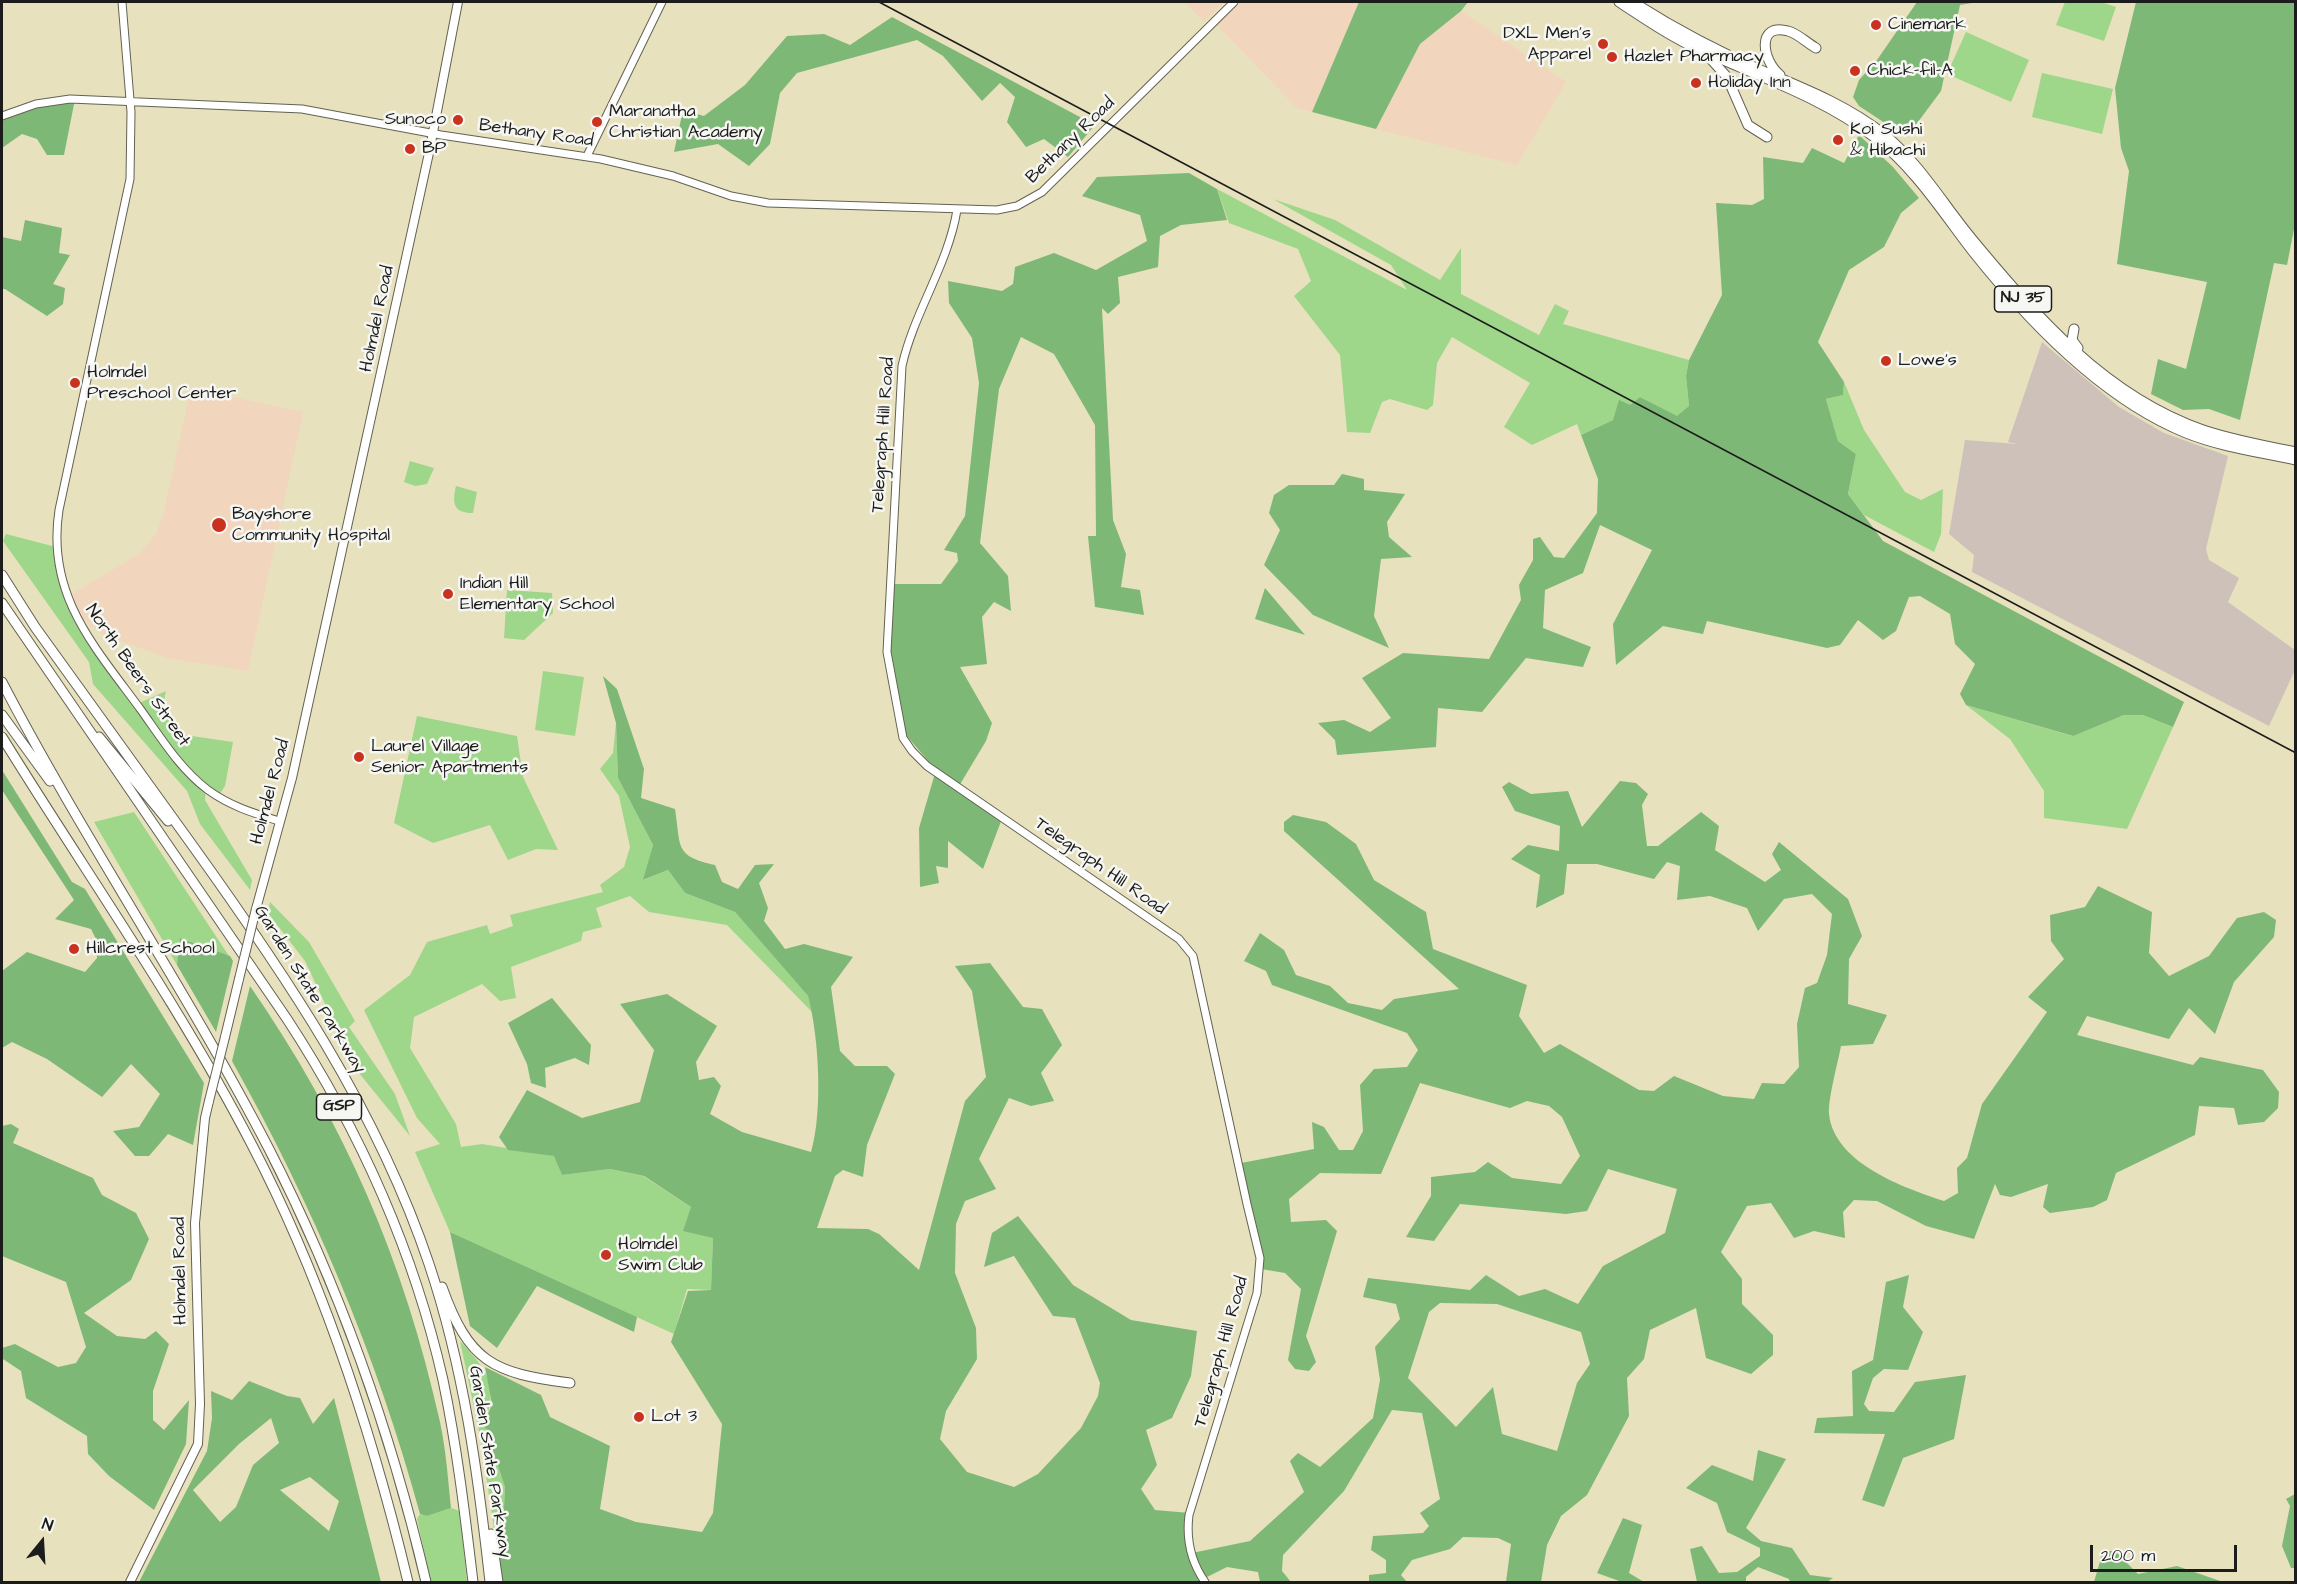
<!DOCTYPE html>
<style>
body{margin:0}
#map{position:relative;width:2297px;height:1584px;overflow:hidden;background:#e8e1bd;font-family:"Architects Daughter",sans-serif}
canvas{display:block}
.frame{position:absolute;inset:0;border:3px solid #1c1c1c;pointer-events:none}
.north{position:absolute;left:12px;top:1512px;width:60px;height:60px;-webkit-text-stroke:4px #f6f6f2;paint-order:stroke;rotate:18deg;font-size:16px;font-weight:700;line-height:24px;text-align:center;color:#1c1c1c}
.north::after{content:'';display:block;margin:auto;width:21px;height:27px;background:#1c1c1c;clip-path:polygon(50% 0,100% 100%,50% 72%,0 100%)}
.scale{position:absolute;left:2090px;top:1545px;width:147px;height:27px;box-sizing:border-box;border:3px solid #1c1c1c;border-top:0;padding-left:8px;font-size:18px;line-height:21px;white-space:nowrap;color:#1c1c1c;-webkit-text-stroke:4px #f6f6f2;paint-order:stroke}
</style>
<div id="map">
<canvas width="2297" height="1584"></canvas>
<div class="frame"></div>
<div class="north">N</div>
<div class="scale">200 m</div>
</div>
<script>
const c = document.querySelector('canvas').getContext('2d');
c.lineJoin = 'round';
function fillPath(path, color) { c.fillStyle = color; c.fill(path, 'evenodd'); }
function strokePath(path, color, width, dash) { c.strokeStyle = color; c.lineWidth = width; c.lineCap = dash ? 'butt' : 'round'; c.setLineDash(dash || []); c.stroke(path); }
function drawText(font, color, halo, rows, align = 'center') {
  c.font = font + ' "Architects Daughter",sans-serif'; c.lineWidth = 5; c.setLineDash([]); c.textBaseline = 'middle'; c.strokeStyle = halo; c.fillStyle = color; for (const [text, x, y, turn = 0] of rows) {
    c.save(); c.translate(x, y); c.rotate((+turn || 0) * Math.PI / 180); c.textAlign = isNaN(turn) ? turn : align; if (halo) c.strokeText(text, 0, 0); c.fillText(text, 0, 0); c.restore();
  }
}
fillPath(new Path2D(`
 M1184 2H1224L1204 22Z
 M1240 2H1359L1312 112 1297 108 1216 24Z
 M1461 11 1566 82 1517 165 1376 129 1420 44Z
 M191 388 303 412 248 671 167 658 100 633 78 614 72 599V594L139 554 156 534 163 516Z`), '#f1d5bd');
fillPath(new Path2D(`
 M2042 342 2119 407 2164 433 2228 456 2206 549 2209 560 2239 578 2228 602 2295 650V670L2269 726 1972 572 1974 555 1949 534 1965 440 2017 444 2008 442Z`), '#cec1ba');
fillPath(new Path2D(`
 M2065 2H2101L2116 7 2104 41 2056 25Z
 M1966 32 2029 60 2011 102 1947 74Z
 M2042 73 2113 89 2102 134 2032 117Z
 M1217 189 1407 290 1391 265 1273 199 1335 220 1440 280 1461 248V294L1539 335 1555 304 1569 311 1563 324 1689 360 1686 376 1689 406 1677 417 1640 397 1613 420 1581 435 1577 424 1532 445 1504 427 1530 383 1452 337 1437 363 1433 405 1427 410 1390 399 1382 402 1370 433 1347 432 1340 355 1294 296 1311 281 1298 249 1229 223Z
 M1844 382 1864 430 1905 492 1921 500 1943 489 1941 534 1934 552 1864 515 1848 494 1856 454 1838 441 1826 399 1843 395Z
 M410 461 434 468 427 484 415 486 404 482Z
 M456 486 477 492 473 513C453 513 452 503 456 486Z
 M6 534 56 547 75 619 137 704 166 691 163 705 185 735 233 742 225 786 219 795 206 787 205 800 252 880 250 890 200 824 187 791 93 684 89 662 3 541Z
 M507 590 552 593 553 613 524 640 504 638Z
 M543 671 584 677 575 736 535 730Z
 M1966 705 2072 736 2124 715H2143L2173 727 2127 829 2044 818V791L2010 739Z
 M417 716 517 736 523 777 558 850 536 849 508 860 490 825 433 843 394 823Z
 M616 723 618 778 653 845 644 880 668 870 685 893 735 912 808 996 813 1013 727 925 649 912 630 896 596 908 602 927 583 932 581 941 511 967 516 998 500 1001 482 984 414 1017 410 1048 456 1124 461 1147 482 1144 555 1156 562 1175 610 1169 643 1176 691 1207 713 1238 711 1290 687 1289 674 1334 450 1232 415 1152 440 1144 417 1118 364 1010 410 975 427 942 487 925 490 934 513 926 510 915 603 892 600 885 624 867 630 847 619 796 600 769 613 753Z
 M134 812 229 956 181 938 177 965 94 822Z
 M270 902 309 942 355 1021 349 1027 395 1094 410 1136 355 1068 305 961 268 913Z
 M460 1341C486 1369 500 1385 484 1424L505 1487 503 1528 495 1536 481 1441Z
 M451 1508 460 1511 467 1582H431L417 1519 420 1514 427 1516Z`), '#9ed78a');
fillPath(new Path2D(`
 M1359 2H1468L1461 11 1420 44 1376 129 1312 112Z
 M1917 2H1978L1960 5 1941 91 1912 130 1894 129 1859 106 1853 97 1859 80 1877 60Z
 M2136 2H2295L2296 219 2287 265 2274 263 2240 420 2209 409 2183 410 2151 394 2158 359 2186 369 2207 282 2117 264 2129 171 2121 148 2115 88Z
 M892 17 1095 125 1068 157 1044 139 1026 147 1007 122 1015 97 1000 83 982 101 943 56 917 40 797 73 780 93 770 144 749 166 718 144 674 152 683 110 704 116 745 85 787 36 824 34 850 45Z
 M75 99 64 155H47L37 139 22 134 2 148V116L31 104Z
 M1859 135 1893 167 1919 198 1901 213 1884 247 1849 270 1818 342 1844 382 1843 395 1826 399 1838 441 1856 454 1848 494 1883 541 2184 702 2173 727 2143 715H2124L2073 736 1966 705 1960 694 1975 664 1955 644 1950 614 1920 596 1909 597 1896 631 1883 640 1858 620 1840 645 1827 648 1707 621 1703 634 1663 626 1616 665 1613 624 1652 550 1600 525 1583 573 1545 590 1543 628 1591 647 1583 667 1526 658 1482 712 1438 708 1436 747 1337 755 1335 740 1318 723 1344 720 1370 732 1391 718 1362 678 1403 653 1489 659 1521 600 1519 585 1533 560V539L1540 537 1554 557 1564 558 1597 513 1598 479 1581 435 1613 420 1619 400 1630 405 1640 397 1677 416 1689 406 1686 376 1689 360 1722 295 1716 203 1752 205 1764 199 1763 157 1803 163 1812 148 1844 163Z
 M1189 173 1217 189 1227 220 1181 225 1160 236 1158 267 1118 277 1120 303 1108 314 1102 308 1113 520 1126 554 1121 587 1140 590 1144 615 1095 607 1088 536H1096L1095 425 1054 354 1021 337 999 389 980 543 1008 576 1011 611 994 602 982 617 987 664 960 667 992 723 986 741 959 786 1003 816 983 869 948 841V868L936 866 939 883 920 887 919 828 936 770 899 727 887 642 890 584H941L958 561 957 553 944 550 965 516 979 383 972 338 949 303 948 281 1002 291 1013 284 1015 267 1054 253 1096 270 1147 241 1140 215 1082 196 1097 177Z
 M25 220 62 228 59 253 70 255 53 284 65 288 63 304 47 316 5 289H2V237L21 241Z
 M1342 474 1364 479V490L1405 494 1387 522 1389 537 1412 557 1381 559 1374 616 1389 648 1313 615 1264 565 1280 530 1269 513 1274 495 1289 485H1334Z
 M1265 588 1305 635 1255 619Z
 M603 676 617 689 644 769 641 798 675 809C681 847 674 856 715 865L722 882 738 889 755 865 774 864 759 883 768 908 764 921 785 949 804 944 853 957 831 987 840 1051 855 1066H887L895 1074 867 1145 863 1177 843 1170 835 1176 817 1228 868 1229 879 1234 919 1270 965 1101 986 1077 972 991 955 966 990 963 1023 1007 1042 1009 1062 1045 1041 1073 1054 1101 1031 1106 1009 1098 979 1159 996 1189 965 1201 956 1224 955 1273 976 1328 977 1359 946 1411 940 1439 967 1472 1014 1487 1038 1474 1081 1428 1098 1396 1100 1383 1075 1318 1053 1316 1014 1256 984 1267 992 1233 1018 1216 1073 1285 1131 1320 1197 1331 1191 1376 1172 1418 1146 1430 1157 1465 1141 1489 1155 1510 1190 1513 1192 1553 1250 1541 1304 1492 1290 1461 1298 1453 1320 1467 1373 1418 1380 1380 1375 1347 1400 1319 1396 1304 1363 1297 1368 1278 1470 1290 1486 1275 1519 1296 1545 1289 1578 1304 1603 1266 1665 1233 1677 1189 1608 1169 1587 1211 1566 1214 1460 1204 1434 1241 1406 1237 1431 1196V1177L1475 1172 1488 1162 1512 1178 1561 1184 1580 1156 1562 1117 1549 1106 1527 1101 1510 1108 1420 1083 1381 1174 1320 1173 1289 1199 1291 1222 1326 1220 1337 1231 1306 1336 1316 1362 1309 1371 1295 1369 1288 1360 1301 1289 1285 1273 1261 1269 1236 1164 1314 1149 1312 1122 1324 1127 1339 1150H1353L1363 1131 1360 1085 1374 1069 1407 1067 1418 1050 1407 1033 1272 985 1266 971 1244 961 1260 933 1284 950 1296 975 1330 986 1348 1003 1382 1010 1394 999 1459 989 1284 831V822L1293 815 1326 822 1356 844 1374 880 1426 912 1433 949 1527 985 1519 1016 1544 1053 1560 1044 1639 1090 1654 1091 1674 1076 1723 1096 1754 1099 1762 1083 1784 1084 1799 1067 1797 1024 1805 988 1817 983 1827 955 1832 914 1812 894 1784 899 1758 931 1747 908 1710 896 1677 900 1680 866 1667 862 1654 879 1597 864H1567L1564 894 1536 908 1540 875 1511 859 1528 845 1559 851 1560 826 1515 811 1502 787 1509 782 1531 794 1568 791 1582 827 1620 781 1636 783 1648 794 1642 805 1647 846H1658L1701 812 1719 826 1715 850 1765 882 1781 870 1772 854 1779 842 1848 899 1862 936 1849 959 1848 1004 1887 1015 1873 1044 1841 1046C1838 1062 1828 1099 1829 1114 1834 1163 1904 1188 1944 1201L1958 1193 1957 1168 1967 1158 1982 1104 2047 1012 2028 997 2064 959 2051 941 2050 915 2085 907 2098 886 2152 912 2149 953 2169 976 2209 956 2237 918 2264 912 2276 920 2274 937 2234 982 2215 1034 2189 1008 2169 1039 2087 1016 2077 1035 2193 1065 2200 1057 2263 1070 2279 1092 2278 1108 2264 1122 2238 1125 2234 1108 2199 1106 2195 1135 2116 1173 2107 1200 2093 1207 2050 1213 2043 1207 2048 1184 2011 1197 2000 1195 1995 1184 1974 1239 1926 1226 1877 1201 1854 1200 1843 1212 1845 1238 1814 1231 1794 1238 1771 1203 1747 1206 1721 1252 1742 1279V1304L1773 1335V1355L1751 1374 1706 1358 1696 1308 1650 1330 1644 1359 1627 1378 1629 1416 1587 1495 1561 1516 1547 1545 1541 1582H1506L1511 1544 1498 1538 1463 1537 1450 1549 1412 1560 1401 1575 1407 1582H1369V1575L1386 1573V1560L1371 1550 1373 1536 1423 1533 1429 1526 1420 1513 1440 1499 1422 1413 1392 1410 1344 1491 1283 1555 1282 1571 1291 1582H1260L1258 1572 1227 1567 1203 1579 1205 1582H501L495 1536 503 1528 505 1487 484 1424 492 1404 485 1367 541 1395 550 1417 610 1446 600 1509 636 1522 702 1532 713 1513 722 1424 671 1342 688 1291 711 1290 713 1238 683 1231 691 1207 644 1176 610 1169 562 1175 554 1156 508 1150 499 1137 527 1090 582 1118 640 1102 654 1050 620 1004 667 994 717 1026 696 1062 699 1080 714 1077 721 1086 710 1114 742 1132 811 1152C823 1111 819 1037 808 996L735 912 685 893 668 870 643 880 653 845 618 778 616 723ZM1440 1303 1497 1304 1581 1332 1590 1364 1577 1383 1557 1451 1502 1434 1493 1387 1456 1427 1408 1378 1429 1312Z
 M2 770 72 882 85 889 204 1083 193 1145 168 1134 149 1156H135L113 1131 139 1127 160 1094 131 1064 102 1097 47 1059 12 1042 2 1048V971L27 952 85 972 97 958 96 939 91 929 55 919 74 900 2 790Z
 M180 938 230 956 233 961 216 1032 177 965Z
 M250 986C344 1122 404 1260 440 1422 446 1450 448 1479 451 1508L427 1516 420 1514C377 1355 312 1204 232 1061Z
 M552 998 591 1045 589 1065 575 1058 545 1068 546 1088 531 1083 527 1064 508 1023Z
 M11 1124 19 1129 13 1143 93 1178 102 1195 136 1213 149 1239 131 1280 84 1313 117 1336 145 1339 156 1331 169 1344 153 1391V1420L164 1430 189 1400 186 1444 154 1510 109 1476 88 1454 87 1436 26 1398 21 1371 3 1359 2 1348 15 1344 58 1367 76 1363 86 1347 66 1282 2 1256V1126Z
 M450 1232 637 1317 634 1332 537 1286 497 1348 470 1326Z
 M1909 1275 1903 1307 1923 1332 1908 1370 1884 1369 1873 1378 1864 1404 1869 1411 1894 1412 1915 1382 1966 1375 1954 1439 1903 1458 1884 1507 1862 1500 1885 1434 1814 1433 1817 1418 1853 1416 1852 1371 1873 1360 1886 1282Z
 M249 1381 287 1396 300 1398 313 1424 334 1398 381 1582H139L207 1451 212 1418 211 1391 232 1400ZM271 1418 279 1443 253 1465 236 1507 220 1522 193 1490 239 1444ZM310 1477 339 1501 329 1531 280 1490Z
 M1758 1450 1786 1459 1746 1528 1761 1541 1792 1548 1810 1575 1833 1578 1827 1582H1790L1789 1579 1758 1567 1746 1577V1582H1697L1690 1549 1702 1546 1719 1573 1737 1572 1760 1556V1548L1727 1532 1717 1503 1686 1488 1712 1465 1753 1481Z
 M2295 1494V1568H2291L2282 1546 2290 1506 2286 1499Z
 M1623 1518 1642 1525 1629 1573 1644 1582H1622L1597 1573Z
 M2103 1551H2115L2138 1574 2177 1566 2223 1582H2094Z`), '#7eb876');
const tertiary = new Path2D(`
 M122 2 131 112 130 179 59 510C46 595 94 646 141 710 161 738 180 769 208 790 230 806 253 813 279 821
 M2 116 36 104 70 99 302 109 441 135 601 159 673 176 731 196 768 203 997 210 1017 206 1042 192 1234 2
 M587 156 662 2
 M957 210C948 265 914 312 902 366L887 652 903 738 912 751 927 766 1179 939 1193 956 1247 1204 1260 1258 1257 1293 1189 1515C1186 1539 1191 1562 1205 1582`);
const secondary = new Path2D(`
 M256 909 292 778 429 153 458 2
 M225 1037 239 979
 M130 1582 198 1444 200 1404 195 1223 205 1118 209 1101`);
const trunk = new Path2D(`
 M1619 2C1645 19 1671 37 1700 50 1758 76 1823 98 1874 137 1915 168 1943 213 1974 253 2029 322 2102 399 2186 433 2221 447 2259 452 2296 460
 M1633 2C1675 29 1719 52 1765 72 1808 90 1848 106 1885 135 1920 164 1943 204 1972 239 2036 316 2105 396 2203 430 2233 440 2265 446 2296 452
 M1709 57 1727 77 1748 125 1767 137
 M1780 75C1762 61 1756 22 1788 31 1797 33 1807 43 1816 48
 M2074 329 2072 340 2078 348`);
const motorway = new Path2D(`
 M2 575 35 627C87 698 138 770 190 842 285 974 377 1109 429 1264 464 1368 478 1474 490 1582
 M2 603 287 1019C359 1129 414 1252 443 1380 457 1447 465 1515 473 1582
 M2 682C85 841 186 989 269 1149 339 1286 391 1432 426 1582
 M2 715 50 781
 M2 737C86 873 179 1004 252 1145 324 1283 372 1432 408 1582
 M99 737 168 821
 M442 1287C469 1362 492 1373 570 1383
 M491 1534 498 1582`);
strokePath(tertiary, '#636154', 9);
strokePath(secondary, '#636154', 10);
strokePath(trunk, '#636154', 11);
strokePath(motorway, '#636154', 11);
strokePath(tertiary, '#fff', 7);
strokePath(secondary, '#fff', 8);
strokePath(trunk, '#fff', 9);
strokePath(motorway, '#fff', 9);
strokePath(new Path2D(`
 M879 2 2296 753`), '#1c1c1c', 1.5);
const secondaryBridge = new Path2D(`
 M239 979 256 909
 M209 1101 225 1037`);
strokePath(secondaryBridge, '#636154', 10, []);
strokePath(secondaryBridge, '#fff', 8);
for (const [x, y, r, color] of [
 [1876,25,6,"#c8321e"],
 [1603,44,6,"#c8321e"],
 [1612,57,6,"#c8321e"],
 [1855,71,6,"#c8321e"],
 [1696,83,6,"#c8321e"],
 [458,120,6,"#c8321e"],
 [597,122,6,"#c8321e"],
 [1838,140,6,"#c8321e"],
 [410,149,6,"#c8321e"],
 [1886,361,6,"#c8321e"],
 [75,383,6,"#c8321e"],
 [219,525,8,"#c8321e"],
 [448,594,6,"#c8321e"],
 [359,757,6,"#c8321e"],
 [74,949,6,"#c8321e"],
 [606,1255,6,"#c8321e"],
 [639,1417,6,"#c8321e"]
]) { const dot = new Path2D(); dot.arc(x, y, r, 0, 2 * Math.PI); c.fillStyle = color; c.fill(dot); strokePath(dot, '#f6f6f2', 2); }
for (const [x, y, w] of [
 [2023,299,57],
 [339,1107,45]
]) { const box = new Path2D(); box.roundRect(x - w / 2, y - 13, w, 26, 4.5); c.fillStyle = '#f6f6f2'; c.fill(box); strokePath(box, '#1c1c1c', 1.5); }
drawText('bold 16px', '#1c1c1c', null, [
 ["NJ 35",2023,299],
 ["GSP",339,1107]
]);
drawText('18px', '#1c1c1c', '#f6f6f2', [
 ["Cinemark",1888,25],
 ["DXL Men's",1591,34,"right"],
 ["Apparel",1591,55,"right"],
 ["Hazlet Pharmacy",1624,57],
 ["Chick-fil-A",1867,71],
 ["Holiday Inn",1708,83],
 ["Maranatha",609,112],
 ["Christian Academy",609,133],
 ["Sunoco",446,120,"right"],
 ["Koi Sushi",1850,130],
 ["& Hibachi",1850,151],
 ["BP",422,149],
 ["Lowe's",1898,361],
 ["Holmdel",87,373],
 ["Preschool Center",87,394],
 ["Bayshore",232,515],
 ["Community Hospital",232,536],
 ["Indian Hill",460,584],
 ["Elementary School",460,605],
 ["Laurel Village",371,747],
 ["Senior Apartments",371,768],
 ["Hillcrest School",86,949],
 ["Holmdel",618,1245],
 ["Swim Club",618,1266],
 ["Lot 3",651,1417]
], 'left');
drawText('18px', '#1c1c1c', '#f6f6f2', [
 ["Bethany Road",536,134,8],
 ["Bethany Road",1071,141,-44],
 ["Holmdel Road",378,319,-78],
 ["Telegraph Hill Road",884,435,-86],
 ["North Beers Street",137,676,55],
 ["Holmdel Road",271,792,-75],
 ["Telegraph Hill Road",1100,867,35],
 ["Garden State Parkway",309,990,58],
 ["Holmdel Road",181,1271,-91],
 ["Telegraph Hill Road",1222,1352,-74],
 ["Garden State Parkway",489,1462,81]
]);
</script>
